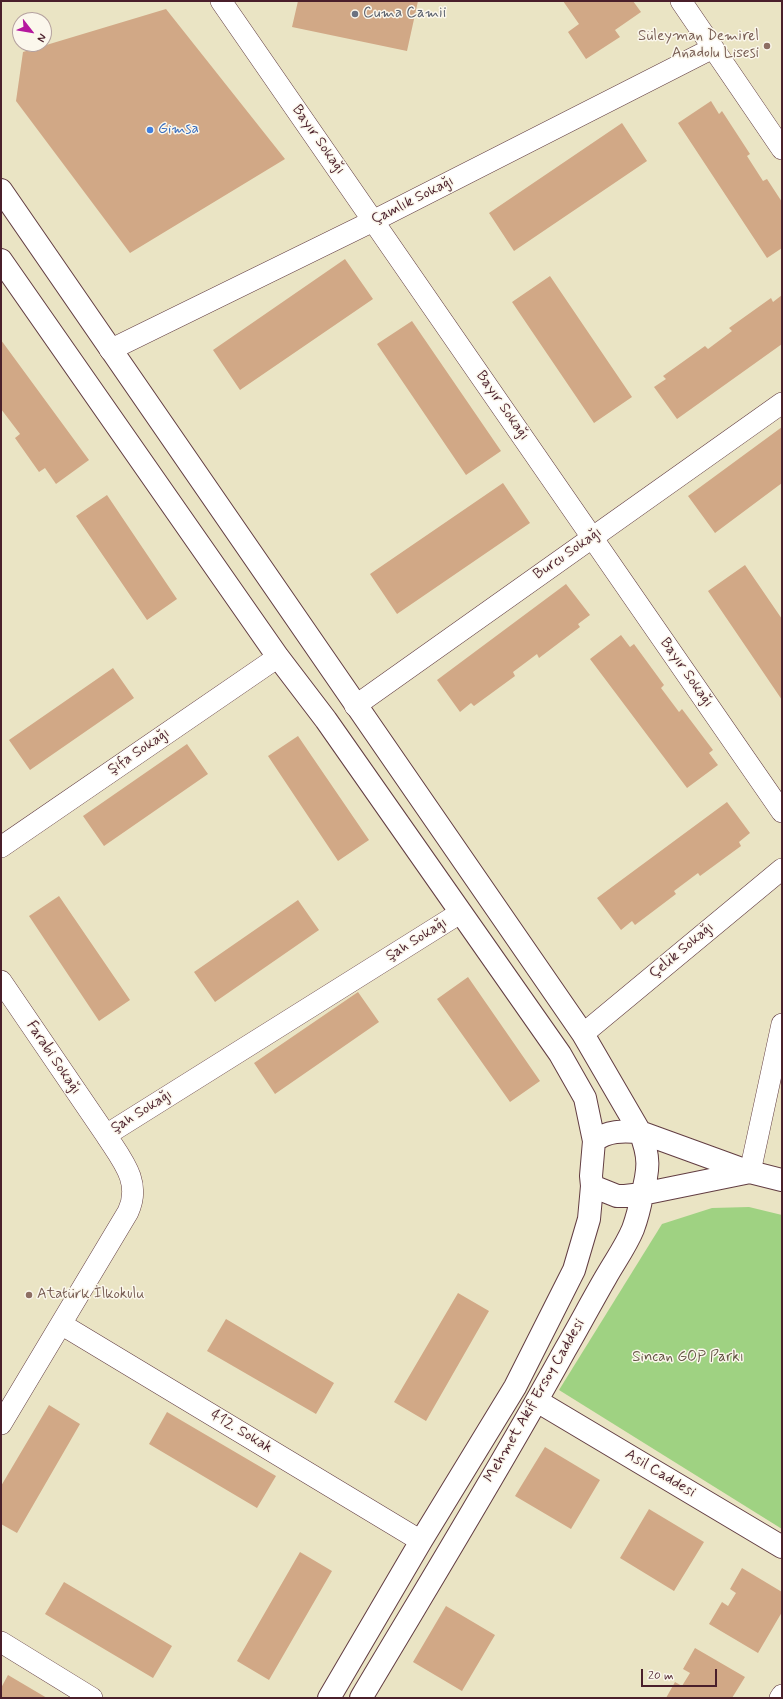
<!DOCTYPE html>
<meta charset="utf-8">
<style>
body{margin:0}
#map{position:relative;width:783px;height:1699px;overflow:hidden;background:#eae4c4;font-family:Mynerve,sans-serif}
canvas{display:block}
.frame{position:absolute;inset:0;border:2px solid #4a1f2b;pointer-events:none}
.north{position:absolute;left:12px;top:12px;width:40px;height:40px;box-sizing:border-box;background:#fbf7ec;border:1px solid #b4a19f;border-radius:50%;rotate:121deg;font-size:11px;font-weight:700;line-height:16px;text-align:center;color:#4a1f2b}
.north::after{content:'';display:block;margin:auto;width:14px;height:18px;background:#b5179e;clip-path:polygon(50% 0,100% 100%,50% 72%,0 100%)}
.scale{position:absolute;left:641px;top:1669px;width:76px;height:18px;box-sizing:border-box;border:2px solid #4a1f2b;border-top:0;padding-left:5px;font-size:12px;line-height:14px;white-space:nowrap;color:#4a1f2b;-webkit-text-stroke:3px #fbf7ec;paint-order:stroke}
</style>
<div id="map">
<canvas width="783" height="1699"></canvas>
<div class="frame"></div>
<div class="north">N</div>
<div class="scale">20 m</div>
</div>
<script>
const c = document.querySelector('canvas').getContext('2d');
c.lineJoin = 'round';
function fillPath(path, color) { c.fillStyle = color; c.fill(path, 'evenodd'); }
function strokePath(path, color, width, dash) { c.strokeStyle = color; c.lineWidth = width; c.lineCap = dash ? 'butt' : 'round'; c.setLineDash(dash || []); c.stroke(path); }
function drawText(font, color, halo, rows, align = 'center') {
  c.font = font + ' Mynerve,sans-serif'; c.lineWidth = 3; c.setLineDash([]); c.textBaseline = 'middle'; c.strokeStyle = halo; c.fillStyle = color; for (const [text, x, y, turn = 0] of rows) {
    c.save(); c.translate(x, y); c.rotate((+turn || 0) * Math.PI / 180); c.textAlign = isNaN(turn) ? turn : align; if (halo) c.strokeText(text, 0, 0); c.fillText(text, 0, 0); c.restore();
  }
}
fillPath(new Path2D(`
 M749 1207 782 1215V1529L559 1390 662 1224 712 1208Z`), '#9fd282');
fillPath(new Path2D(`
 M298 1H418L407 51 292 27Z
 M563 1H633L641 12 615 30 620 37 586 59 568 32 579 24Z
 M166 9 285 159 130 253 16 101 23 52Z
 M711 101 719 114 722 111 750 154 747 156 763 181 767 179 782 202V248L767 258 678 123Z
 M622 123 647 161 514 251 489 213Z
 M345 259 373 299 240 390 213 350Z
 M550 276 632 397 594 423 512 302Z
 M782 295V344L677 419 654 387 666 379 663 376 705 346 708 349 732 331 729 328 771 298 773 302Z
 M412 321 501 451 466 475 377 344Z
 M1 340 89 460 56 484 45 468 39 472 15 438 20 434 1 409Z
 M782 427V483L715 533 688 496Z
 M503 483 530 523 397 614 370 574Z
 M107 495 177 599 147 620 76 516Z
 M745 565 782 619V700L708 591Z
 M566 584 590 615 578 624 580 627 539 658 537 654 513 672 515 676 474 706 471 703 460 712 437 680Z
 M621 635 630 647 634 644 664 685 661 688 679 712 682 709 713 750 709 753 718 765 687 788 590 659Z
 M113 668 134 698 30 770 9 740Z
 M298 736 369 840 338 861 268 756Z
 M187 744 208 774 104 846 83 816Z
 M727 802 750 833 739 842 741 846 700 876 698 873 674 891 676 894 635 925 632 921 621 930 597 898Z
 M59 896 130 1000 99 1021 29 916Z
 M298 900 319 930 215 1002 194 972Z
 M468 977 540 1081 510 1102 437 999Z
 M358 992 379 1022 275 1094 254 1063Z
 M458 1293 489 1311 426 1421 394 1402Z
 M226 1319 334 1383 316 1414 207 1351Z
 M49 1405 80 1424 17 1533 1 1524V1486Z
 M167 1412 276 1476 257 1508 149 1444Z
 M545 1447 600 1480 571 1529 515 1496Z
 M649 1509 704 1542 674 1591 620 1558Z
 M300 1552 332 1571 269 1680 237 1661Z
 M742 1568 782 1592V1612L758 1653 709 1624 722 1602 728 1606 736 1593 730 1589Z
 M64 1582 172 1646 153 1678 45 1614Z
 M446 1606 495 1635 462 1691 413 1662Z
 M695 1648 745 1677 732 1698H666L675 1682 682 1686 690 1673 683 1669Z
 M8 1675 47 1698H1V1688Z`), '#d1a886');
const street = new Path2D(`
 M221 1 782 812
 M681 1 782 149
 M110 350 373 221 713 48
 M355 706 782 403
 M1 847 278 657
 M1 981 106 1135
 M583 1034 782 869
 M750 1172 782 1024
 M61 1324 421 1541
 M1 1424 128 1212C142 1182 122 1160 106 1135L460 913
 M1 1642 92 1698
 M780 1698 782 1695`);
const secondary = new Path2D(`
 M1 190 583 1034 640 1132 750 1172 642 1194 625 1196H617L592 1186 591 1176 594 1141C608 1130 623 1131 640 1132 650 1157 649 1169 642 1195 640 1206 637 1218 633 1229 626 1246 615 1261 606 1277 592 1301 579 1326 565 1350 500 1468 430 1582 361 1698
 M1 260 278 657 326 720 560 1054 585 1098 594 1141
 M750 1172 782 1180
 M537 1401 782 1547
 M329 1698 421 1541 515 1387 574 1270 589 1219 592 1186`);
strokePath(street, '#623d42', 22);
strokePath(secondary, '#623d42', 24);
strokePath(street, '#fff', 21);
strokePath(secondary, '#fff', 22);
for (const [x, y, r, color] of [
 [355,14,4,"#6b7280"],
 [767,46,4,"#8d6e63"],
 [150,130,4,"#3f7fe0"],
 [29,1295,4,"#8d6e63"]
]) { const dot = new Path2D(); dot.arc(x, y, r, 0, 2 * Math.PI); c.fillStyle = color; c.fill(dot); strokePath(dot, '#fbf7ec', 1.5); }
drawText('15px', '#5b616d', '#fbf7ec', [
 ["Cuma Camii",363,14]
], 'left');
drawText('15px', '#785e54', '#fbf7ec', [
 ["Süleyman Demirel",759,37],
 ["Anadolu Lisesi",759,54],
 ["Atatürk İlkokulu",37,1295,"left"]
], 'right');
drawText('15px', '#366cbe', '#fbf7ec', [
 ["Gimsa",158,130]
], 'left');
drawText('15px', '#4a1f2b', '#fbf7ec', [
 ["Bayır Sokağı",318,140,55],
 ["Çamlık Sokağı",413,201,-27],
 ["Bayır Sokağı",502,406,55],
 ["Burcu Sokağı",568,554,-35],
 ["Bayır Sokağı",686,673,55],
 ["Şifa Sokağı",139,752,-34],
 ["Şah Sokağı",417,940,-32],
 ["Çelik Sokağı",682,951,-40],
 ["Farabi Sokağı",53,1058,56],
 ["Şah Sokağı",142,1112,-32],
 ["Mehmet Akif Ersoy Caddesi",535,1401,-60],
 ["412. Sokak",241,1432,31],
 ["Asil Caddesi",660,1474,31]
]);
drawText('15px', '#645545', '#fbf7ec', [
 ["Sincan GOP Parkı",688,1358]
]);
</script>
